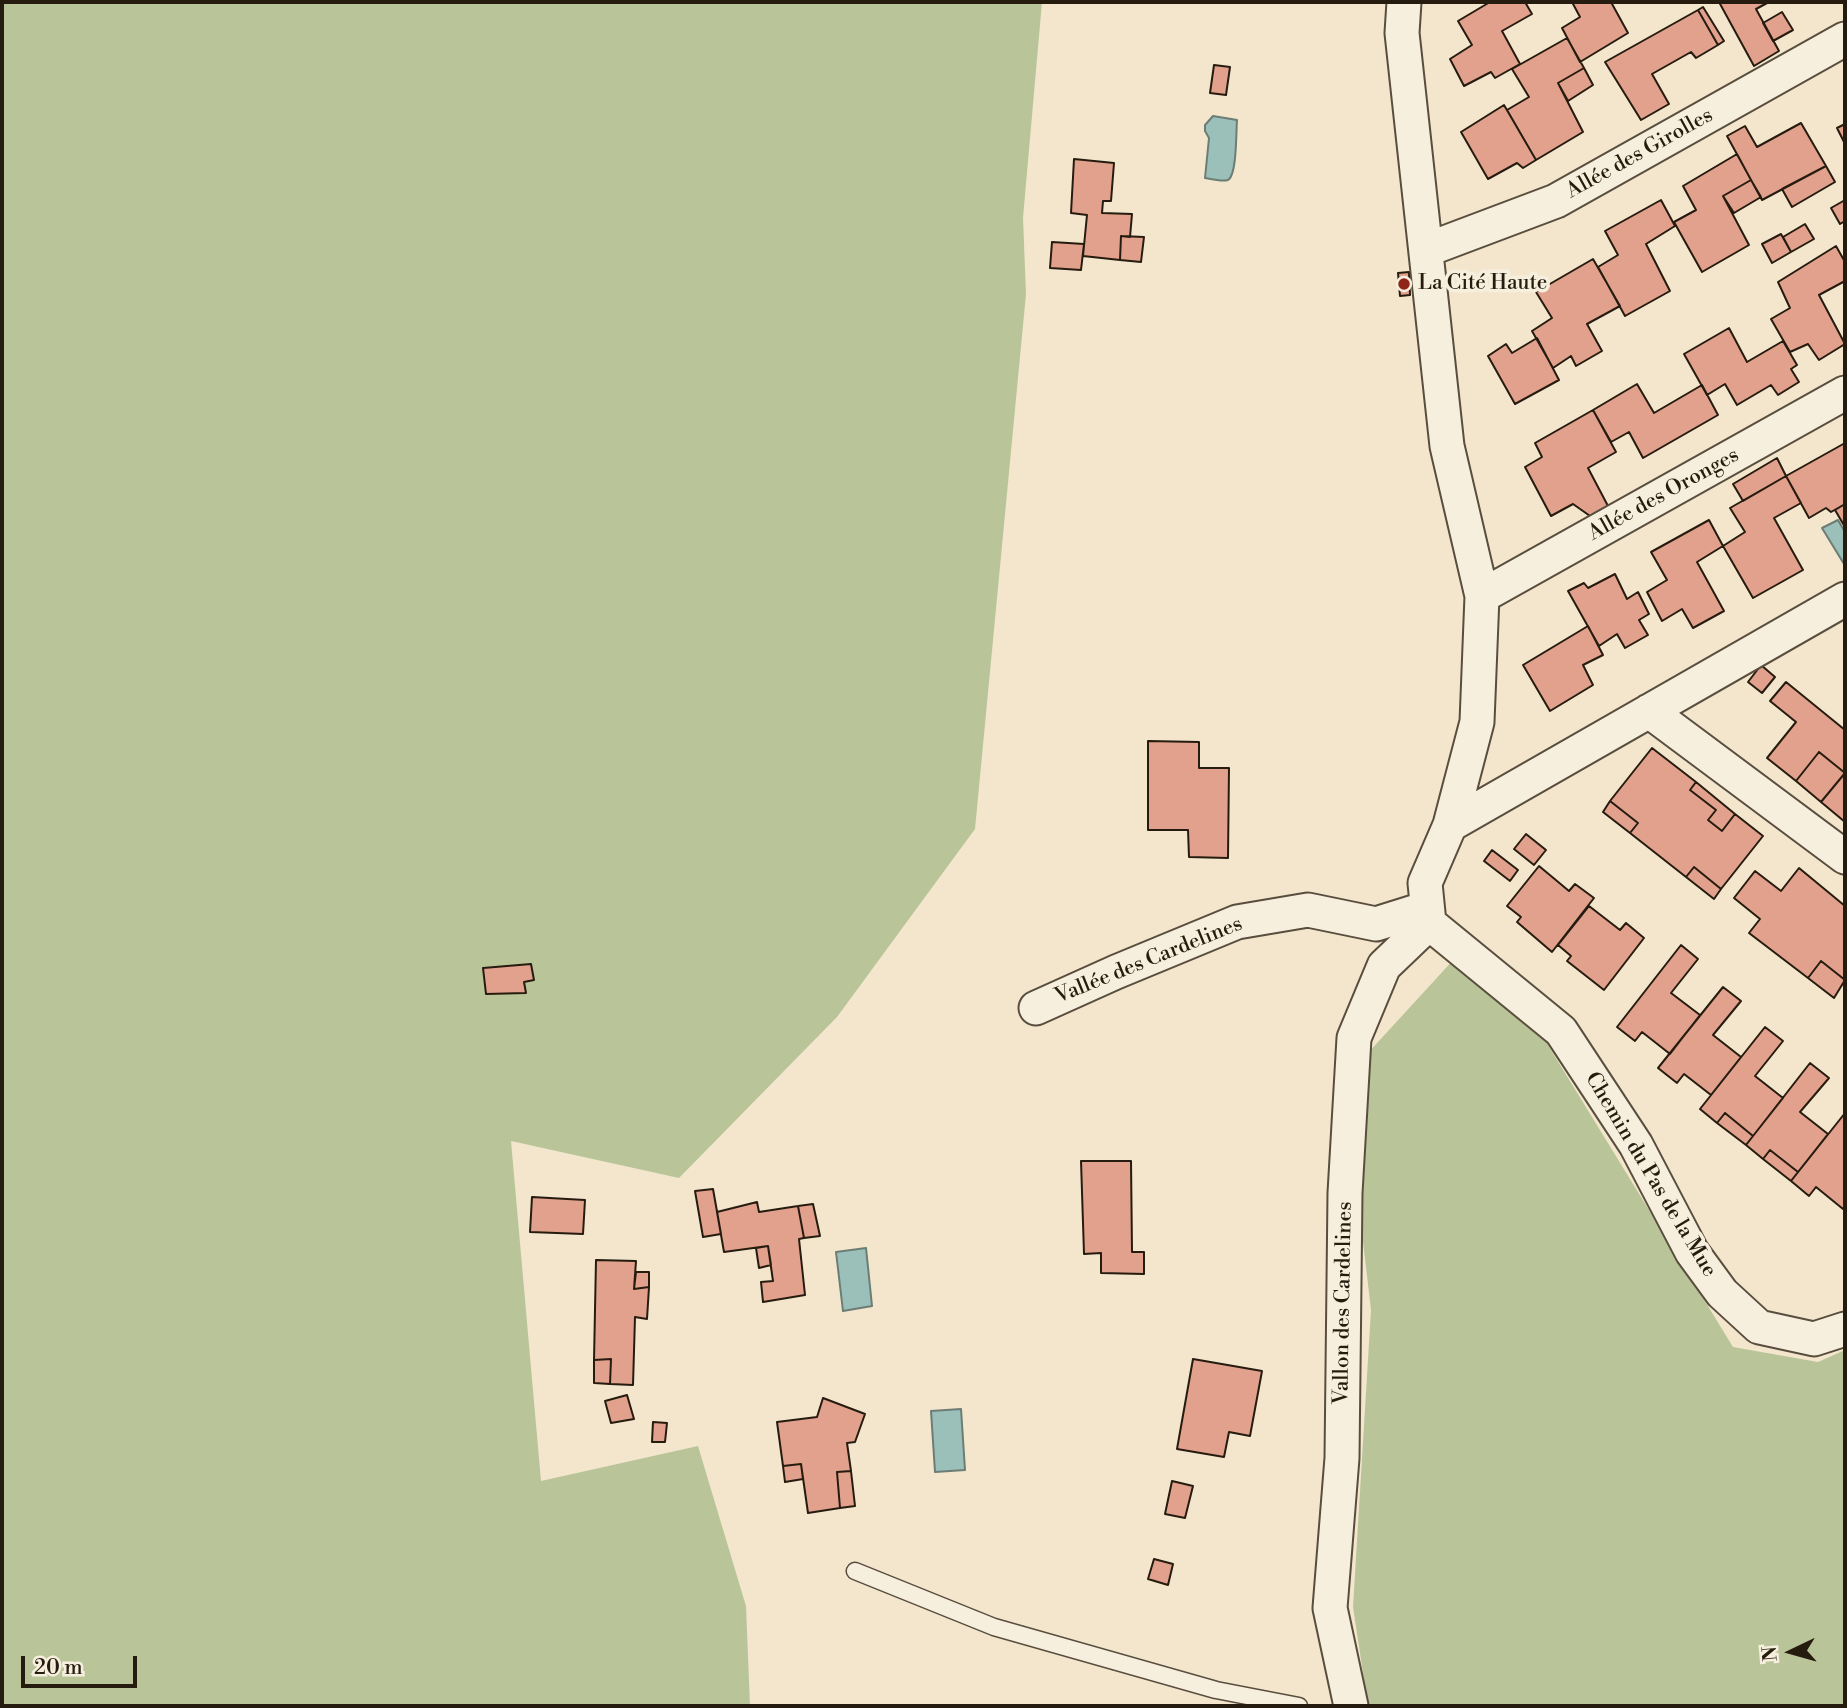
<!DOCTYPE html>
<meta charset="utf-8">
<style>
body{margin:0}
#map{position:relative;width:1847px;height:1708px;overflow:hidden;background:#f3e6cd;font-family:"Libre Bodoni",serif}
canvas{display:block}
.frame{position:absolute;inset:0;border:4px solid #261b0f;pointer-events:none}
.north{position:absolute;left:1756px;top:1617px;width:70px;height:70px;-webkit-text-stroke:5px #f7efde;paint-order:stroke;rotate:265deg;font-size:19px;font-weight:700;line-height:28px;text-align:center;color:#261b0f}
.north::after{content:'';display:block;margin:auto;width:24px;height:32px;background:#261b0f;clip-path:polygon(50% 0,100% 100%,50% 72%,0 100%)}
.scale{position:absolute;left:21px;top:1656px;width:116px;height:32px;box-sizing:border-box;border:4px solid #261b0f;border-top:0;padding-left:9px;font-size:21px;line-height:24px;white-space:nowrap;color:#261b0f;-webkit-text-stroke:5px #f7efde;paint-order:stroke}
</style>
<div id="map">
<canvas width="1847" height="1708"></canvas>
<div class="frame"></div>
<div class="north">N</div>
<div class="scale">20 m</div>
</div>
<script>
const c = document.querySelector('canvas').getContext('2d');
c.lineJoin = 'round';
function fillPath(path, color) { c.fillStyle = color; c.fill(path, 'evenodd'); }
function strokePath(path, color, width, dash) { c.strokeStyle = color; c.lineWidth = width; c.lineCap = dash ? 'butt' : 'round'; c.setLineDash(dash || []); c.stroke(path); }
function drawText(font, color, halo, rows, align = 'center') {
  c.font = font + ' "Libre Bodoni",serif'; c.lineWidth = 7; c.setLineDash([]); c.textBaseline = 'middle'; c.strokeStyle = halo; c.fillStyle = color; for (const [text, x, y, turn = 0] of rows) {
    c.save(); c.translate(x, y); c.rotate((+turn || 0) * Math.PI / 180); c.textAlign = isNaN(turn) ? turn : align; if (halo) c.strokeText(text, 0, 0); c.fillText(text, 0, 0); c.restore();
  }
}
fillPath(new Path2D(`
 M2 2H1042L1023 218 1026 294 975 829 837 1017 679 1178 511 1141 541 1481 698 1446 746 1606 750 1706H2Z
 M1456 957 1546 1042 1733 1347 1818 1362 1845 1350V1706H1368L1353 1607 1371 1310 1344 1079Z`), '#b9c599');
const water = new Path2D(`
 M1213 116 1237 120C1236 132 1237 175 1228 180 1222 182 1211 179 1205 178L1209 138 1205 131V125Z
 M1838 520 1845 532 1844 564 1822 528Z
 M866 1248 872 1306 843 1311 836 1252Z
 M961 1409 965 1470 935 1472 931 1411Z`);
fillPath(water, '#9bbfb9');
strokePath(water, '#6c7d75', 2);
const building = new Path2D(`
 M1490 2H1525L1532 14 1502 31 1520 64 1495 78 1491 72 1464 86 1450 59 1472 45 1458 21Z
 M1572 2H1611L1628 33 1580 62 1562 28 1580 17Z
 M1719 2H1769L1756 9 1779 51 1754 66Z
 M1703 7 1724 41 1718 45 1698 10Z
 M1698 10 1718 45 1696 58 1691 52 1652 74 1669 104 1641 120 1605 62Z
 M1782 12 1793 30 1773 41 1763 23Z
 M1567 38 1584 68 1558 83 1583 132 1536 160 1507 110 1529 97 1512 69Z
 M1214 65 1230 67 1226 95 1210 93Z
 M1584 68 1593 85 1568 101 1558 83Z
 M1504 105 1536 160 1523 168 1517 163 1488 179 1461 132Z
 M1801 123 1826 166 1762 200 1727 136 1745 126 1757 147Z
 M1845 124V144L1837 128Z
 M1737 154 1751 180 1723 196 1749 245 1702 272 1674 222 1696 210 1683 186Z
 M1074 159 1114 163 1111 201H1103L1102 213 1132 214 1130 237 1121 236 1120 260 1083 256 1087 215 1071 213Z
 M1826 166 1835 182 1792 207 1782 189Z
 M1751 180 1761 197 1734 213 1723 196Z
 M1661 200 1675 226 1646 244 1670 291 1625 316 1598 267 1618 255 1605 231Z
 M1845 200V221L1840 224 1831 208Z
 M1805 224 1814 239 1791 252 1783 237Z
 M1781 234 1791 252 1772 263 1762 244Z
 M1121 236 1144 237 1141 262 1120 260Z
 M1052 242 1084 244 1081 270 1050 268Z
 M1836 246 1845 262V281L1819 295 1845 344 1819 360 1808 344 1790 352 1771 319 1790 308 1778 282Z
 M1593 259 1620 306 1587 324 1602 351 1576 366 1571 356 1553 368 1532 331 1552 318 1536 292Z
 M1409 272 1410 295 1400 296 1398 273Z
 M1729 328 1747 362 1783 341 1797 365 1791 369 1799 382 1778 395 1771 385 1737 405 1725 384 1707 395 1684 354Z
 M1537 338 1559 380 1515 404 1488 356 1506 344 1512 353Z
 M1637 384 1654 413 1702 385 1718 415 1643 458 1629 432 1611 442 1593 410Z
 M1593 410 1616 452 1588 468 1608 506 1590 516 1573 504 1551 516 1525 467 1542 457 1535 443Z
 M1845 443V504L1831 512 1826 508 1809 518 1786 476Z
 M1777 458 1786 476 1743 501 1733 484Z
 M1786 476 1801 503 1774 518 1803 570 1753 598 1723 546 1745 532 1730 508Z
 M1845 504V527L1835 510Z
 M1709 520 1723 546 1697 562 1724 611 1693 628 1682 609 1662 621 1647 592 1667 580 1651 552Z
 M1615 574 1627 599 1638 592 1649 614 1639 620 1648 635 1625 648 1617 634 1599 646 1568 591 1584 583 1588 588Z
 M1588 626 1603 655 1583 665 1593 685 1550 711 1523 665Z
 M1761 665 1775 677 1762 693 1748 682Z
 M1786 682 1845 730V822L1821 802 1845 773 1819 752 1796 781 1767 758 1796 722 1770 701Z
 M1148 741 1199 742V768H1229L1228 858 1189 857 1188 830H1148Z
 M1652 748 1696 782 1690 790 1716 810 1708 820 1722 831 1735 814 1763 836 1721 889 1694 867 1686 877 1630 833 1638 823 1610 801Z
 M1819 752 1845 773 1821 802 1796 781Z
 M1696 782 1735 814 1722 831 1708 820 1716 810 1690 790Z
 M1610 801 1638 823 1630 833 1603 812Z
 M1526 834 1546 850 1534 865 1514 849Z
 M1492 850 1518 870 1510 881 1484 861Z
 M1539 866 1569 891 1575 884 1594 898 1552 952 1517 922 1521 917 1507 906Z
 M1694 867 1721 889 1714 899 1686 877Z
 M1799 868 1845 906V980L1821 961 1808 978 1749 933 1760 919 1734 898 1755 871 1781 891Z
 M1589 906 1620 930 1626 923 1644 938 1604 990 1567 961 1571 956 1558 945Z
 M1681 945 1698 959 1671 993 1700 1015 1670 1054 1642 1032 1635 1041 1617 1027Z
 M1821 961 1845 980 1834 998 1808 978Z
 M531 964 534 980 524 982 526 993 486 994 483 968Z
 M1723 987 1741 1001 1713 1035 1741 1057 1711 1095 1684 1074 1677 1083 1658 1068Z
 M1765 1027 1783 1041 1755 1076 1783 1098 1753 1136 1725 1113 1717 1123 1700 1109Z
 M1810 1063 1829 1078 1800 1112 1828 1134 1798 1172 1770 1150 1763 1159 1746 1145Z
 M1725 1113 1753 1136 1746 1145 1717 1123Z
 M1845 1113V1206L1843 1209 1816 1187 1809 1196 1791 1181Z
 M1770 1150 1798 1172 1791 1181 1763 1159Z
 M1081 1161H1131L1132 1252H1144V1274L1101 1273V1253L1084 1254Z
 M713 1189 721 1234 703 1237 695 1191Z
 M532 1197 585 1200 583 1234 530 1232Z
 M757 1202 759 1212 798 1206 804 1238 799 1239 805 1295 763 1302 761 1282 773 1281 768 1246 724 1252 717 1212Z
 M813 1204 820 1236 804 1238 798 1206Z
 M768 1246 771 1265 759 1268 756 1248Z
 M596 1260 636 1261 634 1289 649 1287 647 1319 635 1317 633 1385 610 1384 611 1359 594 1360Z
 M636 1272H649V1287L634 1289Z
 M611 1359 610 1384 594 1383V1360Z
 M1193 1359 1262 1371 1250 1436 1229 1432 1224 1457 1177 1449Z
 M627 1395 634 1419 611 1423 605 1401Z
 M823 1398 865 1414 855 1442 847 1443 851 1471 837 1472 840 1508 808 1513 801 1464 783 1466 777 1422 817 1417Z
 M653 1422 667 1423 665 1442H652Z
 M801 1464 803 1479 785 1482 783 1466Z
 M851 1471 855 1506 840 1508 837 1472Z
 M1172 1481 1193 1486 1185 1518 1165 1514Z
 M1154 1559 1173 1564 1168 1585 1148 1579Z`);
fillPath(building, '#e2a18c');
strokePath(building, '#261b0f', 2);
const service = new Path2D(`
 M855 1571 994 1627 1216 1690 1299 1706`);
const minor = new Path2D(`
 M1404 2 1402 33 1447 446 1482 596 1477 722 1450 825 1425 883 1429 923 1561 1031 1636 1145 1692 1252 1722 1293 1759 1327 1814 1339 1845 1329
 M1426 250 1556 201 1845 39
 M1482 596 1845 393
 M1649 711 1845 857
 M1450 825 1845 599
 M1036 1008 1116 972 1237 922 1308 910 1376 924 1427 908
 M1351 1706 1330 1608 1342 1458 1345 1193 1354 1038 1384 966 1429 923`);
strokePath(service, '#594e3e', 19);
strokePath(minor, '#594e3e', 37);
strokePath(service, '#f7efde', 16);
strokePath(minor, '#f7efde', 33);
for (const [x, y, r, color] of [
 [1404,284,7,"#8f2418"]
]) { const dot = new Path2D(); dot.arc(x, y, r, 0, 2 * Math.PI); c.fillStyle = color; c.fill(dot); strokePath(dot, '#f7efde', 2.5); }
drawText('21px', '#261b0f', '#f7efde', [
 ["Allée des Girolles",1640,154,-29],
 ["Allée des Oronges",1664,495,-29],
 ["Vallée des Cardelines",1149,961,-22],
 ["Chemin du Pas de la Mue",1650,1175,59],
 ["Vallon des Cardelines",1344,1303,-89]
]);
drawText('21px', '#261b0f', '#f7efde', [
 ["La Cité Haute",1418,284]
], 'left');
</script>
